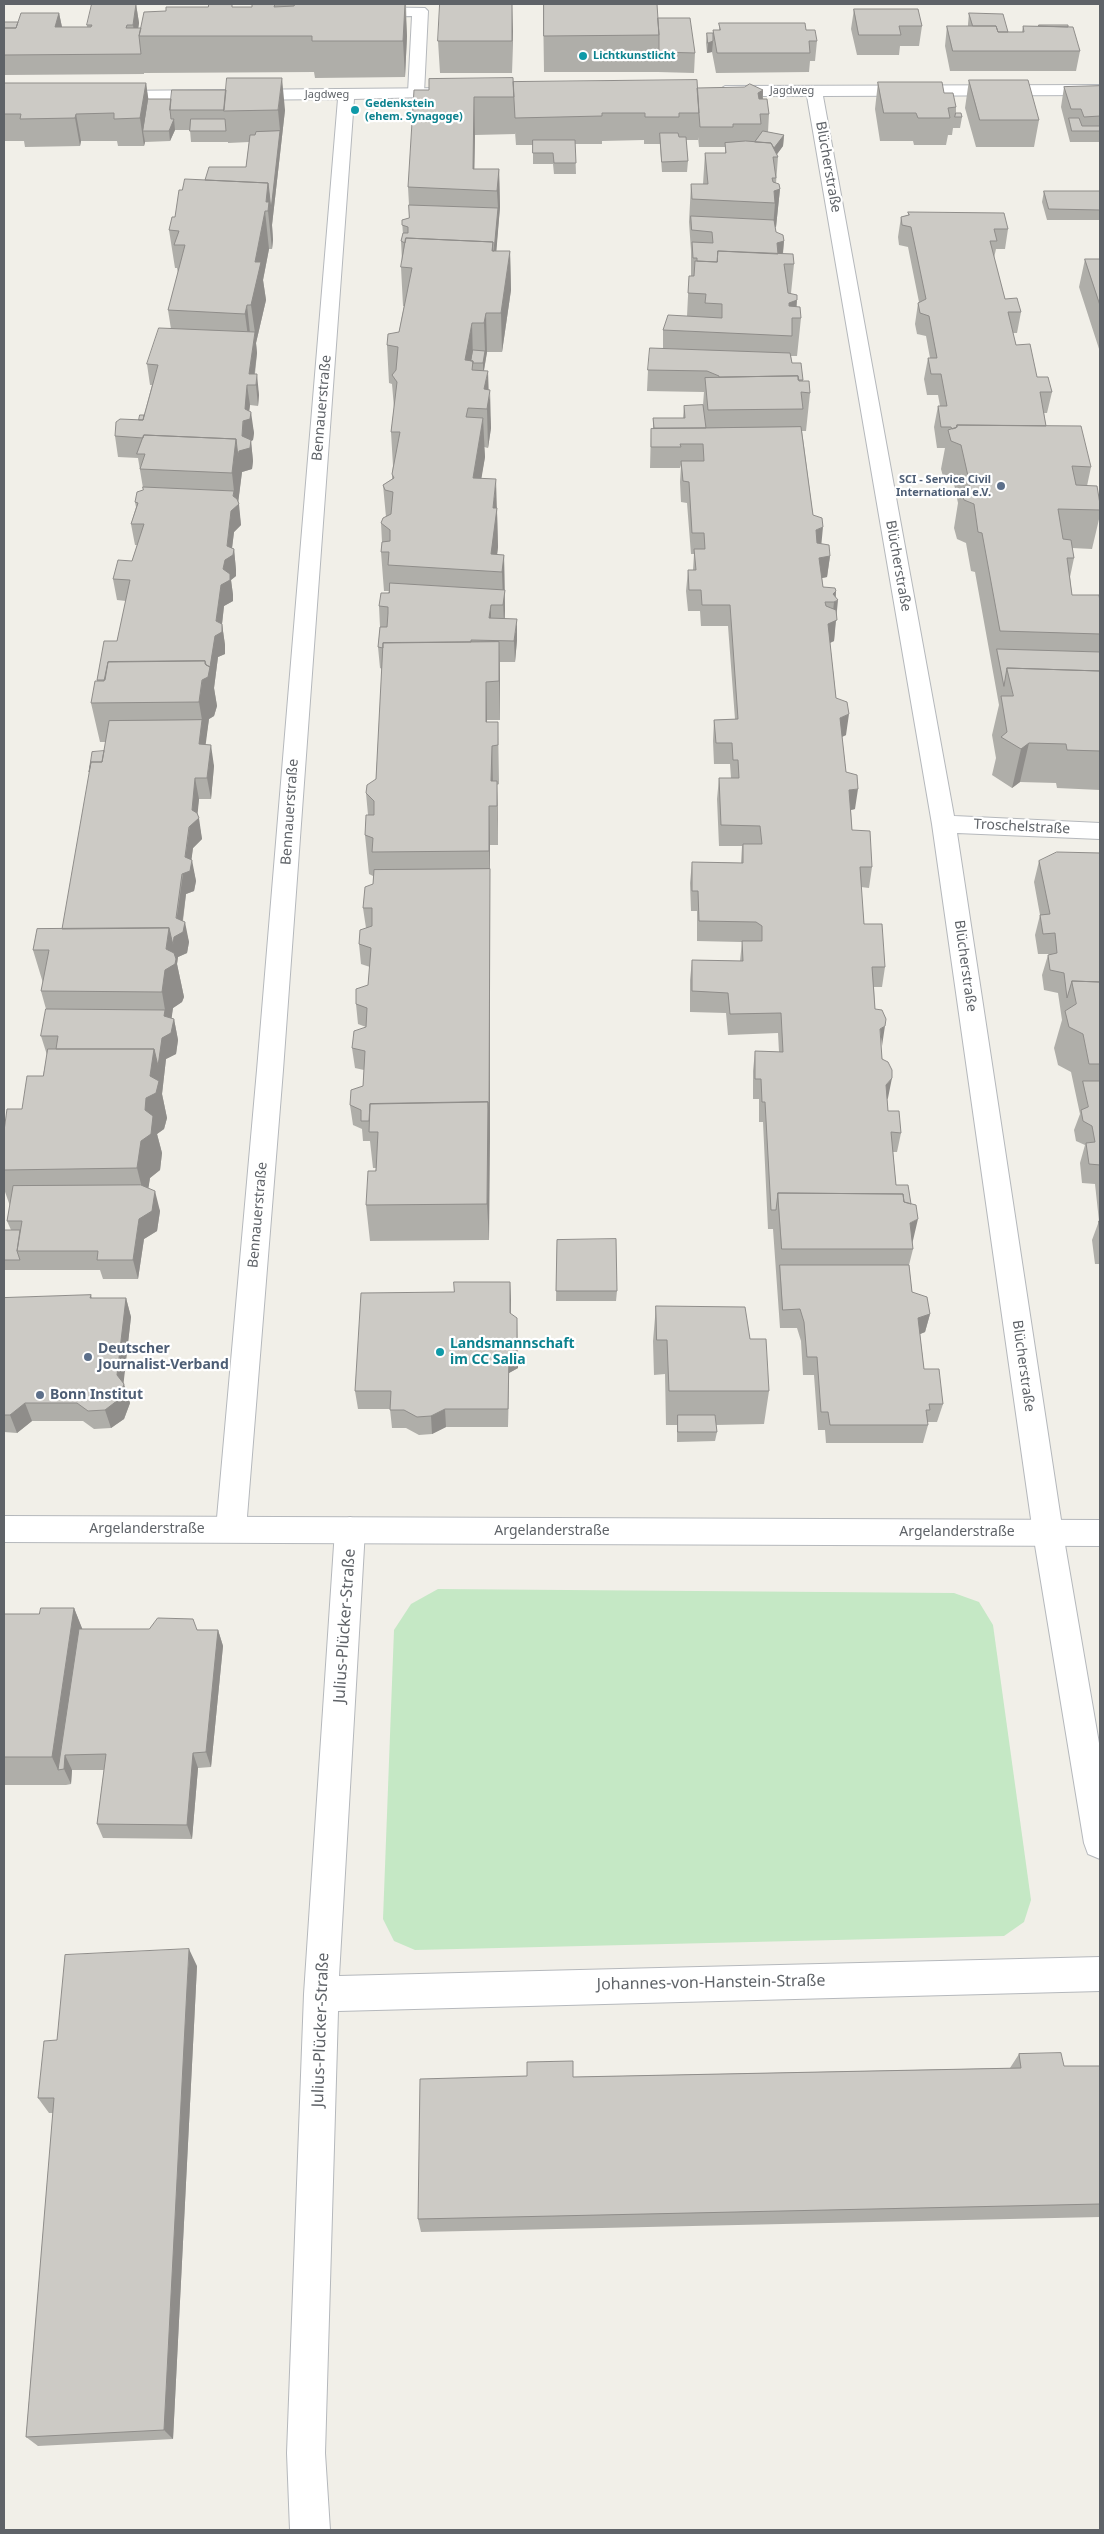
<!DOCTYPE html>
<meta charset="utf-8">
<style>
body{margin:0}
#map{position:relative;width:1104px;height:2534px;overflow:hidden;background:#f1efe8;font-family:"Noto Sans",sans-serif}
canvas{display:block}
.frame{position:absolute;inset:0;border:5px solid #5f6368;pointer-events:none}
</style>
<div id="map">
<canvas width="1104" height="2534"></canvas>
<div class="frame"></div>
</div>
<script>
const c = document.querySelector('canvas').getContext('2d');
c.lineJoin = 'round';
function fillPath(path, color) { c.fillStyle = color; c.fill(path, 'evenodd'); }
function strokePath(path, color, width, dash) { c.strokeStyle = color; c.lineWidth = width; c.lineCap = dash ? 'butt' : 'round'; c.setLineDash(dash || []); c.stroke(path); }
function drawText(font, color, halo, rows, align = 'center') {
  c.font = font + ' "Noto Sans",sans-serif'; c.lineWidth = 4.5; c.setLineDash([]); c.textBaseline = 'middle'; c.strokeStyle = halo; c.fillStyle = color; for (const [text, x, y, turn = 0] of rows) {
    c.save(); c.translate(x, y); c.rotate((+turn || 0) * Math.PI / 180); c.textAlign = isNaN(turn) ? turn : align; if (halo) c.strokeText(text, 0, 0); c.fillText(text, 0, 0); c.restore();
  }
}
fillPath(new Path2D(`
 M438 1589 954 1593 979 1602 993 1625 1031 1900 1024 1922 1004 1936 415 1950 394 1941 383 1919 394 1630 411 1604Z`), '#c5e8c5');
const service = new Path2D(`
 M346 4H362L361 7 425 8 428 11 424 93 422 96H410L408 93 412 16 353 17 345 12Z`);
const minor = new Path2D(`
 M1100 85V95L823 96 954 816 1100 823V839L957 833 1063 1533 1100 1749V1859L1088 1854 1084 1843 1033 1533 932 824 807 96H725L717 91 725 86Z
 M452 88 460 93 458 96 354 99 283 1070 246 1529 242 1538 231 1542 220 1538 216 1529 257 1070 338 99 110 101 102 96 110 91Z
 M350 1517 361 1521 365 1530 339 1976 1100 1957V1991L338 2011 325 2453 330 2530H290L287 2453 304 1994 335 1530 339 1521Z`);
const tertiary = new Path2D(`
 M4 1516 1100 1520V1546L4 1542Z`);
strokePath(service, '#b5b8bc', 2);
strokePath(minor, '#b5b8bc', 2);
strokePath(tertiary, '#b5b8bc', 2);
fillPath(service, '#fff');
fillPath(minor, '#fff');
fillPath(tertiary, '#fff');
fillPath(new Path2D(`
 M136 4 139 23 138 28H141L166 11 233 7H252V4H406L407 36 405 77 315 78 314 72 144 73V74L4 75V22H18L59 13 62 27H87V25Z
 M512 4V73H440L438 41Z
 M543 4H580L658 18 695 53 694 73 658 72H544Z
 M899 4H929V5H899Z
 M1024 4H1053L1025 5Z
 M854 9 922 26 919 46H900L899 55H857L851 29Z
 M969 13 1008 32H1022L1023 26H1038L1039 25 1080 51 1076 71H950L945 46 947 26H968V24Z
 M719 23 806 30 817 41 815 61H810L809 72 716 73 712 52 707 53 706 43 707 33H713V30H719Z
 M969 80 1039 120 1034 147H976L965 108Z
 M513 82 763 90V99L769 114 768 132 784 135 783 146 777 154 778 157 776 183 780 189 776 227H775L776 232 784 241 783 254 794 264 791 293 801 318 797 356H791L792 363 803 380V381L810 393 806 431H802L813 515 821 544 830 556 827 577 822 578 823 587 836 591V615L834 641 830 643 836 698 846 735 842 737 846 772 855 809 851 810 852 830 872 867 869 888 861 887 864 924 885 967 882 987H874L875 1009 888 1098 887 1099 888 1111 901 1133 897 1152H893L896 1185 912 1244 913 1249 909 1265 912 1292 930 1314 925 1332 920 1334 924 1369 943 1404 937 1422H927L928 1425 923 1443H826L825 1430H818L814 1375H803L801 1341 797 1328H780L773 1229H768L763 1122H759V1099H753V1071L755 1051 779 1052 778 1033 728 1035 726 1013 690 1012V980L692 960 740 961 742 942 697 941V911H691L690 883 692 862 741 863 742 846H719L717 799 719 778H731L730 764H714L713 741 714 720 735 719 728 626H701L700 611H688L686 591 688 570H693L694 554H691L687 503 681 502 680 482 681 465 680 468H650L651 429H653V418H683L684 406 703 405 704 392 647 391 648 370 663 348V330L687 316 689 276H691V251L689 222 691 184H703L705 153H725V147H699L698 137V140H686L688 161 687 172H662L660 144H644V140L602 141V144H575L576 174H554L553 164H533V145H516L515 132V134L475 135 474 169H499L500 207 496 251H510L511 290 502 352H487L484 371 488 389 491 428 488 448 484 447 485 457 481 478 497 508 498 547 497 555H504L505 611V619L517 640 515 662H500V720H487V722H498L499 784 497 785 498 845H490L489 1240 370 1241 366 1205 376 1168H373L370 1141H363L362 1129 353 1125 350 1105 363 1086 364 1070 355 1068 352 1048 366 1027 358 1024 356 1004 368 985 370 967 361 964 359 944 366 928 363 908 373 884V876L369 874 365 835 368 815 366 793 376 779 382 669 380 668 378 647 380 627 379 606 389 591H384L381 552 382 542 381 523 386 517 383 485 392 479V474L393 466 391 432 394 408 392 384 389 383 387 345 399 332 404 306H403L401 267 402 261 401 241 403 235 402 220 409 218V205L408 187 429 90Z
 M878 82 944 93 956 107V113L962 117 960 128H953L952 135H948L946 145H914L913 141H880L875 109Z
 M4 83H146L148 99 285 110 272 225 273 240 272 249H269L263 280 266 300 256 343 257 353 255 374 259 395 258 406 250 405 249 411 254 433 253 440 251 441 253 461 252 469 242 472 238 502 241 525 234 532 232 548 234 549 236 570V576L231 580 233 595V601L224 606 222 624 225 645V654L218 657 214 688 217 706 214 716 209 719 205 744 214 766 211 799H199L197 813 202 839 193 848 191 860 196 881 194 891 186 894 183 921 189 942 187 953 178 957 177 964 184 997 182 1002 173 1008 171 1019H174L178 1040 176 1054 166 1059 162 1094 167 1118 164 1129 157 1134 162 1153 160 1170 150 1178 148 1188 160 1211 157 1231 144 1239 138 1279H103L100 1270H4V1230H11L7 1221 10 1206 4 1189V1131L22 1109 43 1076 47 1055 41 1036 46 1009 41 991 43 983 33 950 62 929 104 751 106 742H100L91 703 97 680 117 641 126 601 117 600 113 579 132 561 137 545H135L131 524 136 507 135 502 143 490V488L138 458 118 457 115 436 139 420 144 415 152 385H150L147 364 171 329 168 310 178 273 177 268H175L169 230 175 217 182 190 205 180 246 167 249 142 228 143V142H191L190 130H175L170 141 145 142 144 146H118L117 141H81L80 146 25 147 24 141H4Z
 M1100 86V142H1070L1061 107 1064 87Z
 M1044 191H1100V220H1047L1042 202Z
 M908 212 1008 229 1005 249H996L994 258 1005 299 1021 312 1017 333H1013L1016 345 1037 377 1052 392 1047 413H1044L1046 426 1091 467 1087 486 1100 504V515L1092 549 1072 548 1074 558 1070 577 1072 595 1100 601V790L1057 788 1056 783 1020 782 1012 788 992 775 996 758 992 735 999 705 975 572 971 571 966 543 957 539 954 528 958 503 954 484 944 480 941 469 945 448H937L934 427 938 406H940L938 395H927L924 379 928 358H930L926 336 917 334 915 324 918 303 919 302 908 247 899 245 898 237 901 217 908 215Z
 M1085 259H1100V352L1079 287Z
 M1100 853V1264H1095L1092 1240 1099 1221 1095 1184 1082 1183 1080 1163 1085 1145 1076 1141 1074 1130 1080 1114 1071 1072 1058 1065 1054 1048 1062 1020 1058 993 1044 990 1042 975 1048 955H1049V954H1038L1035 935 1040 915 1034 882 1039 861Z
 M557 1240 617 1291 616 1301H556Z
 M510 1282 511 1314 518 1368 509 1373 508 1427H446L432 1434 419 1435 406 1428H392L390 1409H358L355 1391 454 1292Z
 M91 1295 92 1298H126L131 1317 123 1383 130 1403 124 1419 111 1428 94 1429 83 1421H32L17 1433 4 1432V1298Z
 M656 1306 750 1339 769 1391 764 1424 716 1425 717 1432 715 1441 677 1442V1425H666L665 1374 654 1375 653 1341Z
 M74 1608 82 1629 218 1630 223 1646 211 1767 198 1768 192 1839 103 1838 97 1824 104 1770H72L71 1784 66 1785H4V1614H39Z
 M197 1966 173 2439 38 2446 26 2437 53 2113H49L38 2098Z
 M1019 2054 1064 2066H1100V2217L421 2232 418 2219 527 2076 573 2077 1010 2068Z`), '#afaea9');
fillPath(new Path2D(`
 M136 4 139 23 136 45 133 25Z
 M405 4 407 36 405 77 403 41Z
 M512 4 513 31 512 73Z
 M59 13 63 32 55 27Z
 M713 41 712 52 707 53 708 43Z
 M282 78 285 110 272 225 273 240 272 249 268 211 266 202 268 183 280 131 278 110Z
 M146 83 150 110 143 131 145 142 144 146 140 118Z
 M763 90 762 110 756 113 758 93Z
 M474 97 475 135 474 190 473 169Z
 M76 114 81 141 80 146 75 118Z
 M174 119 175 130 170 141 169 131Z
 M784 135 783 146 775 157 770 152Z
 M499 169 500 207 494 280 492 251 498 208 497 191Z
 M780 189 776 227 773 228 775 203 774 191Z
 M265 211 269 249 263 280 266 300 256 343 257 353 253 385 249 374 255 333 251 305 255 262Z
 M784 241 782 261 775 263 777 243Z
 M510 251 511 290 502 352 501 313Z
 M797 300 796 318H792L790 336 789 303Z
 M247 305 251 343 250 352 245 314Z
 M486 313 487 352 483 375V363L485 351 484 323Z
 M472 323 473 361 465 360Z
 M488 371 489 400 490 390 491 428 488 448 487 409 484 389Z
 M257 374 259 395 258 406 256 385Z
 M247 385 250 405 248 420 251 412 254 433 253 440 251 441 253 461 252 469 242 472 238 504H239L241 525 234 532 231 556 234 549 236 570V576L231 580 233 595V601L224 606 221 633 222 624 225 645V654L218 657 214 688 217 706 214 716 209 719 203 765 199 744 202 720 199 702 205 664 216 621 223 569 227 546 231 511 234 491 232 473 236 439 239 451 242 436Z
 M483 418 485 457 475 517 473 478Z
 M496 479 498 547 495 571 491 554 493 508Z
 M823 527 821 548 813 551 816 530Z
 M504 555 505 611 504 626 502 572Z
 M830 556 827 577 817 579 819 558Z
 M836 591 835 602 838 600 834 641 825 645 828 624 832 622 834 602 833 594Z
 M491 605V626L489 618Z
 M517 619V640L515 662 514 641Z
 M499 642 500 681V720L499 681Z
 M486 682 487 720V761L486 722Z
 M849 714 846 735 837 739 840 718Z
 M1029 743 1020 782 1012 788 1021 749Z
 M211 745 214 766 211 799 207 778Z
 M492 746 493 785 491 781Z
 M195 778 199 799 197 820 199 818 202 839 193 848 190 871 192 860 196 881 194 891 186 894 181 933 185 922 189 942 187 953 178 957 177 964 184 997 182 1002 173 1008 170 1030 174 1019 178 1040 176 1054 166 1059 162 1094 167 1118 164 1129 157 1134 162 1153 160 1170 150 1178 146 1204 137 1168 145 1106 154 1049 165 1010 162 992 166 949 169 928 174 937 192 810Z
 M497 781 498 820V845L497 806Z
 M858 789 855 809 846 811 849 790Z
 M489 806 490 845V890L489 851Z
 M490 869V1138L489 1240 487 1204Z
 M885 1026 882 1046 880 1029Z
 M892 1078 888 1098 882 1105 886 1085Z
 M155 1191 160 1211 157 1231 144 1239 138 1279 133 1260 139 1219Z
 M918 1219 911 1249 910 1223Z
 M510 1282 511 1300 510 1332Z
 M126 1298 131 1317 123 1388 124 1384 130 1403 124 1419 111 1428 105 1410 117 1375Z
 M930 1314 925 1332 913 1337 918 1318Z
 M517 1318 518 1368 509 1373 508 1427 509 1354Z
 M25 1403 32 1421 17 1433 10 1415Z
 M445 1409 446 1427 432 1434 431 1416Z
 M74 1608 86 1638 65 1755 72 1770 71 1784 64 1769 58 1770 52 1757Z
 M218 1630 223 1646 211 1767 206 1752Z
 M193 1753 198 1768 192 1839 187 1825Z
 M189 1949 197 1966 173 2439 164 2430Z`), '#8f8d8a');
const building = new Path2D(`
 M92 4H136L133 25H127L126 28H141L139 36 141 54 4 55V28H16L21 13H59L55 27H91L92 25H87Z
 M209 4H232V7H252V4H275L274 7 294 6 295 4H405L403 41H312V36H139L144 12 166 11V7H208Z
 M440 4H512V41H438Z
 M544 4H657L659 35 544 36Z
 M854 9H918L922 26H899L901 35H859Z
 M969 13 1003 14 1008 32H998L996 26H973Z
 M658 18H690L695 53 659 52V35Z
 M4 22H18L16 28H4Z
 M719 23H805L806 30H815L817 41H809L810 53H717L713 30H720Z
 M1039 25H1068V27L1039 26Z
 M947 26H996L998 32H1024L1023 26 1073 27 1080 51H953Z
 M707 33H713V41L708 43Z
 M227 78H282L278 110 224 111Z
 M513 78 514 97H474L473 169H499L497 191 408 187 414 90H429V79Z
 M697 80 699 113H679V117H645V113H602V116L515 118 513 82Z
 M969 80H1028L1039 120H980Z
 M878 82H942L944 93H953L956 107 948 108 950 118H918L916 113H884Z
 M4 83H146L140 118 114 119V113L76 114 75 118 20 119 21 114H4Z
 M750 84 763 90 758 93 759 99H767L769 114H760L761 124H733V127H700L697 88 744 87Z
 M1100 86V116L1084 117 1081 109H1071L1064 87Z
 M172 90H226L224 110H170Z
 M148 99H171L170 110 171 119H174L169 131H143Z
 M956 113H961L962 117H955Z
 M1069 118H1079L1082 126H1100V131H1072Z
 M191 119H225L226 131H190Z
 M280 131 271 210 268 183 205 180 209 167H246L250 135H255L256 132Z
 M763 131 784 135 774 148 771 143 755 142Z
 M660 133H678L679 137H686L688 161 662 162Z
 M533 140H575L576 163H554L553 153H533Z
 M746 141 771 143 778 157H773L776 178H772L773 182 779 184 780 189 774 191 775 203 692 199 691 184H708L705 153H726L725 143Z
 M185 179 268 183 266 202H269L268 211H265L255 262H261L251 305H247L245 314 168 310 185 245H174L179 231 169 230 172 217H175L179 190H182Z
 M1044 191H1100V210L1049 209Z
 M409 205 498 208 494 251H493V242L406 238 405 243 401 241 403 233H408V227L402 225V220L409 218Z
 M908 212 1004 213 1008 229H994L997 241H990L1005 299 1017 298 1021 312H1008L1016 345 1030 344 1037 377H1048L1052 392H1040L1046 426 957 425 956 428 952 429 951 427H941L938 406H947L941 374H931L928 358H937L929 316 920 313 918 303 926 299 911 227 902 225 901 217 909 215Z
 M691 216 774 220 776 232 783 235 784 241 777 243 778 254 718 251 717 262 697 261V258H693L692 242 713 243 712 232 692 230Z
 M406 238 493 242 492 251H510L501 313H486L484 323H472L465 360 473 361 472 370 488 371 484 389 490 390 487 409 468 408 466 417 483 418 473 478 496 479 493 508H497L491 554 504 555 502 572 388 565 389 552H381L382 542 390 541V530L381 523 383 518 391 514 393 492 385 490 383 485 394 478 392 474 400 432H391L397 382 392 375 396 370 398 347 387 345 388 334 399 332 412 268 401 267Z
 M718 251 793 254 794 264H784L788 293 797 295V300L789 303V306L800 307 801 318H792V336L663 330 668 315 722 318V304L705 303 706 294 688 293 689 276H694L695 261 717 262Z
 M1085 259H1100V305Z
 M159 328 255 332 249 374H257L256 385H247L245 409 251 412 250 419 243 421 242 436 251 440 250 448 239 451 238 457 236 439 144 435 143 438 115 436 116 422 120 419 143 420 158 365 147 364Z
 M650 348 790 353 792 363H801L803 380H798V376L719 377V376L707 371 648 370Z
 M473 350 485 351 483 363H473V361H471Z
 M798 376 799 381H809L810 393 801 392 803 409 708 410 705 378Z
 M703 405 706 428H654L653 418H685L684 406Z
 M140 415H144L143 420H139Z
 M957 425 1081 426 1091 467 1072 466 1076 485 1097 486 1100 504V510L1058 509 1063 539 1071 540 1074 558H1067L1072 595H1099L1100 601V634L1000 631 982 533 978 532 974 504 964 500 961 489 970 485 961 445 951 441 948 430 957 427Z
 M801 427 813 515 822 518 823 527 816 530 817 543 829 545 830 556 819 558 823 587 835 588 836 591 833 594 838 600 834 602H825L826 606 836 610 837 620 828 624 836 698 847 702 849 714 840 718 846 772 857 775 858 789 849 790 852 830 870 831 872 867H860L864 924H882L885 967H872L875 1009 882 1010 886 1019 885 1026 880 1029 882 1059 888 1062 892 1070V1078L886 1085 888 1111H899L901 1133 891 1132 896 1185H908L911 1204 904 1202 903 1194 778 1193 776 1210H771L765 1102H762L761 1079H755V1051L783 1052 781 1013 730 1014 728 993 692 991V960L743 961 742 941H762V926L756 922 699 921 698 891H692V862L743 863V844H762L760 826 721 825 719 778H739L738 760H733L732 743H716L714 720 738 719 730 605H702L701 590H689L688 570H696L694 549H705L704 533H692L689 482 683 481 681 461H704L703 444H680L681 447H651V429Z
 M144 435 236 439 232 473 140 469 145 454H137Z
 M143 487 234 491 233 496 237 499 239 504 231 511 227 546 234 549 233 555 225 560 223 569 230 574V580L221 585 216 621 222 624V632L215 636 210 667 206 665 205 661 108 662 105 680H97L104 641H117L130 580 113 579 118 560 132 561 144 524H131L138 503 135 502 137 492 143 490Z
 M390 583 505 590 503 605H491L489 618 517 619 514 641 471 640V642L383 643V648L378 647 380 627H387L388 613V607L379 606 381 593H389Z
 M499 642V681L486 682V722H498V745L492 746 491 781H497V806H489V851L372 852 373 838 365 835 366 815H374V801L366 793 367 785 376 779 383 643Z
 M997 649 1100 652V671L1007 668 1004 686Z
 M205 661V664L210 667 208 677 202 680 199 702 91 703 95 681H104L108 662Z
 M1007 668 1100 671V751L1067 750 1066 744 1029 743 1021 749 1001 737 1007 732 1001 696H1013Z
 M202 720 199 744 211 745 207 778H195L192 810 197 813 199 818 189 827 185 857 192 860 190 871 182 874 176 918 185 922 183 932 174 937 173 945 169 928 62 929 91 762H102L109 721Z
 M104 751 102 762H91L89 772 92 752Z
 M1057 852 1100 853V982L1072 981 1067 998 1064 973 1050 970 1048 955 1057 953 1055 933 1043 934 1040 915 1050 914 1039 861Z
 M490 869 489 1118 488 1102 370 1104 369 1121H361V1110L350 1105 351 1090 363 1086 365 1051 352 1048 354 1031 366 1027 367 1008 356 1004V989L368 985 371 948 359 944 360 930 372 926V908H363L365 887 373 884 374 870Z
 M169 928 166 949 174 953 176 959 175 964 165 970 162 992 41 991 49 950H33L37 929Z
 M1072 981 1100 982V1064H1089L1083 1034 1069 1027 1065 1011 1076 1004Z
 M46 1009 165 1010 164 1016 174 1019 171 1033 162 1038 158 1066 154 1049H56L58 1036H41Z
 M48 1049H154L150 1076 159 1081 156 1093 146 1098 145 1110 153 1116 151 1134 141 1141 137 1168 4 1170V1131L7 1109H22L27 1076H43Z
 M1083 1081H1100V1165L1089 1164 1086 1143 1095 1142 1092 1126 1083 1121 1081 1110 1088 1107Z
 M488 1102 487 1204 366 1205 368 1171H376L378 1132H369L370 1104Z
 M141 1185 155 1191 152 1211 139 1219 133 1260H97L98 1251H17L22 1221H7L13 1186Z
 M778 1193 903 1194 904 1202 916 1205 918 1219 910 1223 913 1249H782Z
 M1099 1221H1100V1235Z
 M4 1230H20L17 1251 20 1260H4Z
 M616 1239 617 1291H556L557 1240Z
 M780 1265H909L912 1292 927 1297 930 1314 918 1318 924 1369H939L943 1404H929L930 1410H926L928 1425H830L828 1412H821L817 1357H807L804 1322 800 1309 783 1310Z
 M454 1282H510V1313L517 1318V1350L509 1354 508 1409H445L431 1416 417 1417 404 1410H390L391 1391H355L361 1293 454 1292Z
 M91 1295 90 1298H126L117 1375 124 1384 118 1400 105 1410 88 1411 77 1403H25L10 1415H4V1298Z
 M656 1306 745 1307 750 1339H766L769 1391H669L667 1340H657Z
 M678 1415H715L717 1432H678Z
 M41 1608H74L52 1757H4V1614H39Z
 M158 1618 193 1619 197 1630H218L206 1752 193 1753 187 1825 97 1824 106 1754 65 1755 64 1769 58 1770 79 1629H149Z
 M189 1949 164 2430 26 2437 54 2098H38L44 2041 57 2040 65 1955Z
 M1061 2053 1064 2066H1100V2204L418 2219 420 2079 527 2076V2062L573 2061V2077L1021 2068 1019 2054Z`);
fillPath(building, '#cccac5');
strokePath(building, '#8f8d8a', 1);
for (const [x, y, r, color] of [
 [583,56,5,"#0f9aa8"],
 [355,110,5,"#0f9aa8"],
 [1001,486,5,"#5c6f8a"],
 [440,1352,5,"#0f9aa8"],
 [88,1357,5,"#5c6f8a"],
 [40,1395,5,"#5c6f8a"]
]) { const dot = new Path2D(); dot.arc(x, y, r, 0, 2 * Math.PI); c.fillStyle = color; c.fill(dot); strokePath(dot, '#fff', 2); }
drawText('bold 11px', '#0d838f', '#fff', [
 ["Lichtkunstlicht",593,56],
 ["Gedenkstein",365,104],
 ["(ehem. Synagoge)",365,117]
], 'left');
drawText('11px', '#5f6368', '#fff', [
 ["Jagdweg",792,91],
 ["Jagdweg",327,95]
]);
drawText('bold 11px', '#4e5e75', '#fff', [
 ["SCI - Service Civil",991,480],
 ["International e.V.",991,493]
], 'right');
drawText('14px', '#5f6368', '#fff', [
 ["Blücherstraße",828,167,80],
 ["Bennauerstraße",322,408,-85],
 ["Blücherstraße",898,566,80],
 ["Bennauerstraße",290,812,-86],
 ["Troschelstraße",1022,827,3],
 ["Blücherstraße",965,966,82],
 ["Bennauerstraße",258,1215,-85],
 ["Blücherstraße",1023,1366,82],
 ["Argelanderstraße",147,1529],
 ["Argelanderstraße",552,1531],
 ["Argelanderstraße",957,1532]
]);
drawText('bold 14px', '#0d838f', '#fff', [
 ["Landsmannschaft",450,1344],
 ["im CC Salia",450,1360]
], 'left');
drawText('bold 14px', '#4e5e75', '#fff', [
 ["Deutscher",98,1349],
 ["Journalist-Verband",98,1365],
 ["Bonn Institut",50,1395]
], 'left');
drawText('16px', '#5f6368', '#fff', [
 ["Julius-Plücker-Straße",345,1626,-86],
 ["Johannes-von-Hanstein-Straße",711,1983,-1],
 ["Julius-Plücker-Straße",321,2030,-88]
]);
</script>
